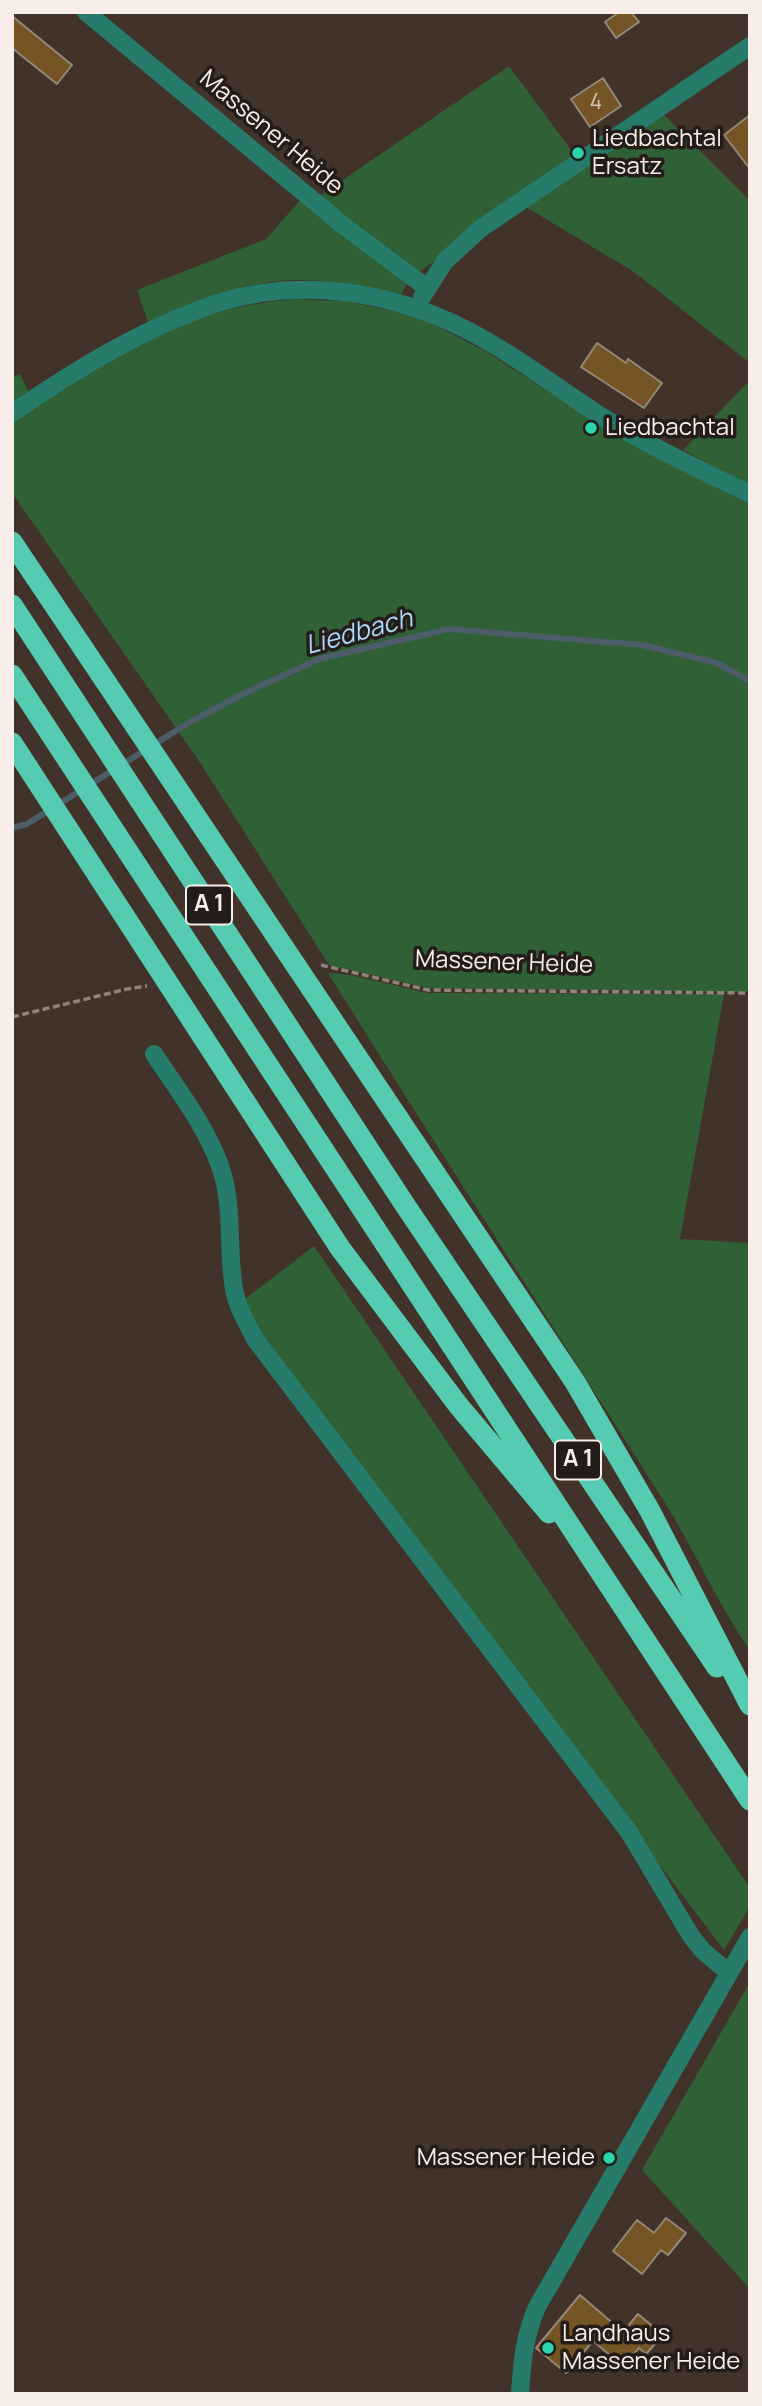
<!DOCTYPE html>
<style>
body{margin:0}
#map{position:relative;width:762px;height:2406px;overflow:hidden;background:#42332a;font-family:Manrope,sans-serif}
canvas{display:block}
.frame{position:absolute;inset:0;border:14px solid #f8ede8;pointer-events:none}
</style>
<div id="map">
<canvas width="762" height="2406"></canvas>
<div class="frame"></div>
</div>
<script>
const c = document.querySelector('canvas').getContext('2d');
c.lineJoin = 'round';
function fillPath(path, color) { c.fillStyle = color; c.fill(path, 'evenodd'); }
function strokePath(path, color, width, dash) { c.strokeStyle = color; c.lineWidth = width; c.lineCap = dash ? 'butt' : 'round'; c.setLineDash(dash || []); c.stroke(path); }
function drawText(font, color, halo, rows, align = 'center') {
  c.font = font + ' Manrope,sans-serif'; c.lineWidth = 7; c.setLineDash([]); c.textBaseline = 'middle'; c.strokeStyle = halo; c.fillStyle = color; for (const [text, x, y, turn = 0] of rows) {
    c.save(); c.translate(x, y); c.rotate((+turn || 0) * Math.PI / 180); c.textAlign = isNaN(turn) ? turn : align; if (halo) c.strokeText(text, 0, 0); c.fillText(text, 0, 0); c.restore();
  }
}
fillPath(new Path2D(`
 M509 66 577 158 415 275 315 199Z
 M661 112 750 201V363L634 272 526 207Z
 M302 198 409 281 401 294C366 287 330 279 293 280 243 281 194 304 148 322L137 290 266 239Z
 M293 299 345 301 417 316 485 351 607 429 750 503V992L428 988 329 965 199 761 12 493V423C78 380 144 336 220 312 243 305 269 302 293 299Z
 M20 374 29 392 12 402V377Z
 M750 380V486L683 450Z
 M328 973 351 975 428 993 724 994 680 1239 750 1243V1650C716 1602 694 1548 662 1498 551 1323 438 1149 328 973Z
 M314 1246 750 1888V1906L724 1950 262 1340 245 1299Z
 M750 1982V2289L642 2170Z`), '#2f6036');
strokePath(new Path2D(`
 M12 828 27 824 190 722 247 692 319 659 449 629 642 645 717 663 750 681`), '#4c5d69', 6);
const building = new Path2D(`
 M619 12H631L639 22 616 38 605 22Z
 M12 16 72 65 57 84 12 48Z
 M603 78 621 106 590 127 571 99Z
 M750 115V169L724 135Z
 M597 343 626 363 628 359 662 383 644 408 581 367Z
 M666 2218 686 2233 668 2255 661 2250 642 2274 613 2251 637 2220 654 2233Z
 M580 2295 623 2332 638 2314 663 2335 646 2354 639 2348 623 2366 593 2341 566 2373 536 2348Z`);
fillPath(building, '#755425');
strokePath(building, '#948878', 2);
strokePath(new Path2D(`
 M321 965 428 990 750 993
 M12 1017 127 989 147 986`), '#90837c', 3.5, [7, 3.5]);
strokePath(new Path2D(`
 M86 12 344 226 427 288
 M422 297 445 261 480 229 750 46
 M12 413C77 369 143 328 218 303 299 277 389 291 465 329 512 353 555 386 599 415 647 445 699 469 750 494
 M154 1054C177 1089 206 1126 220 1166 234 1203 227 1250 234 1289 237 1307 247 1323 255 1339L629 1832 691 1936 703 1951 729 1973
 M520 2394C522 2361 524 2338 537 2307L750 1937`), '#267b6a', 18);
strokePath(new Path2D(`
 M12 542 575 1382 650 1511 750 1705
 M12 605 405 1205 717 1667
 M12 675 750 1800
 M12 743 340 1248 458 1405 549 1513`), '#55cbb1', 21);
for (const [x, y, r, color] of [
 [578,153,7,"#2ad5ac"],
 [591,428,7,"#2ad5ac"],
 [609,2158,7,"#2ad5ac"],
 [548,2348,7,"#2ad5ac"]
]) { const dot = new Path2D(); dot.arc(x, y, r, 0, 2 * Math.PI); c.fillStyle = color; c.fill(dot); strokePath(dot, '#231c18', 2.5); }
drawText('21px', '#d7c7b7', null, [
 ["4",596,103]
]);
for (const [x, y, w] of [
 [209,905,46],
 [578,1460,46]
]) { const box = new Path2D(); box.roundRect(x - w / 2, y - 19.5, w, 39, 5); c.fillStyle = '#231c18'; c.fill(box); strokePath(box, '#f8ede8', 2); }
drawText('bold 23px', '#f8ede8', null, [
 ["A 1",209,905],
 ["A 1",578,1460]
]);
drawText('24px', '#f8ede8', '#231c18', [
 ["Massener Heide",271,133,40],
 ["Massener Heide",504,963,2]
]);
drawText('24px', '#f8ede8', '#231c18', [
 ["Liedbachtal",592,139],
 ["Ersatz",592,167],
 ["Liedbachtal",605,428],
 ["Massener Heide",595,2158,"right"],
 ["Landhaus",562,2334],
 ["Massener Heide",562,2362]
], 'left');
drawText('italic 26px', '#add6f7', '#231c18', [
 ["Liedbach",359,633,-15]
]);
</script>
